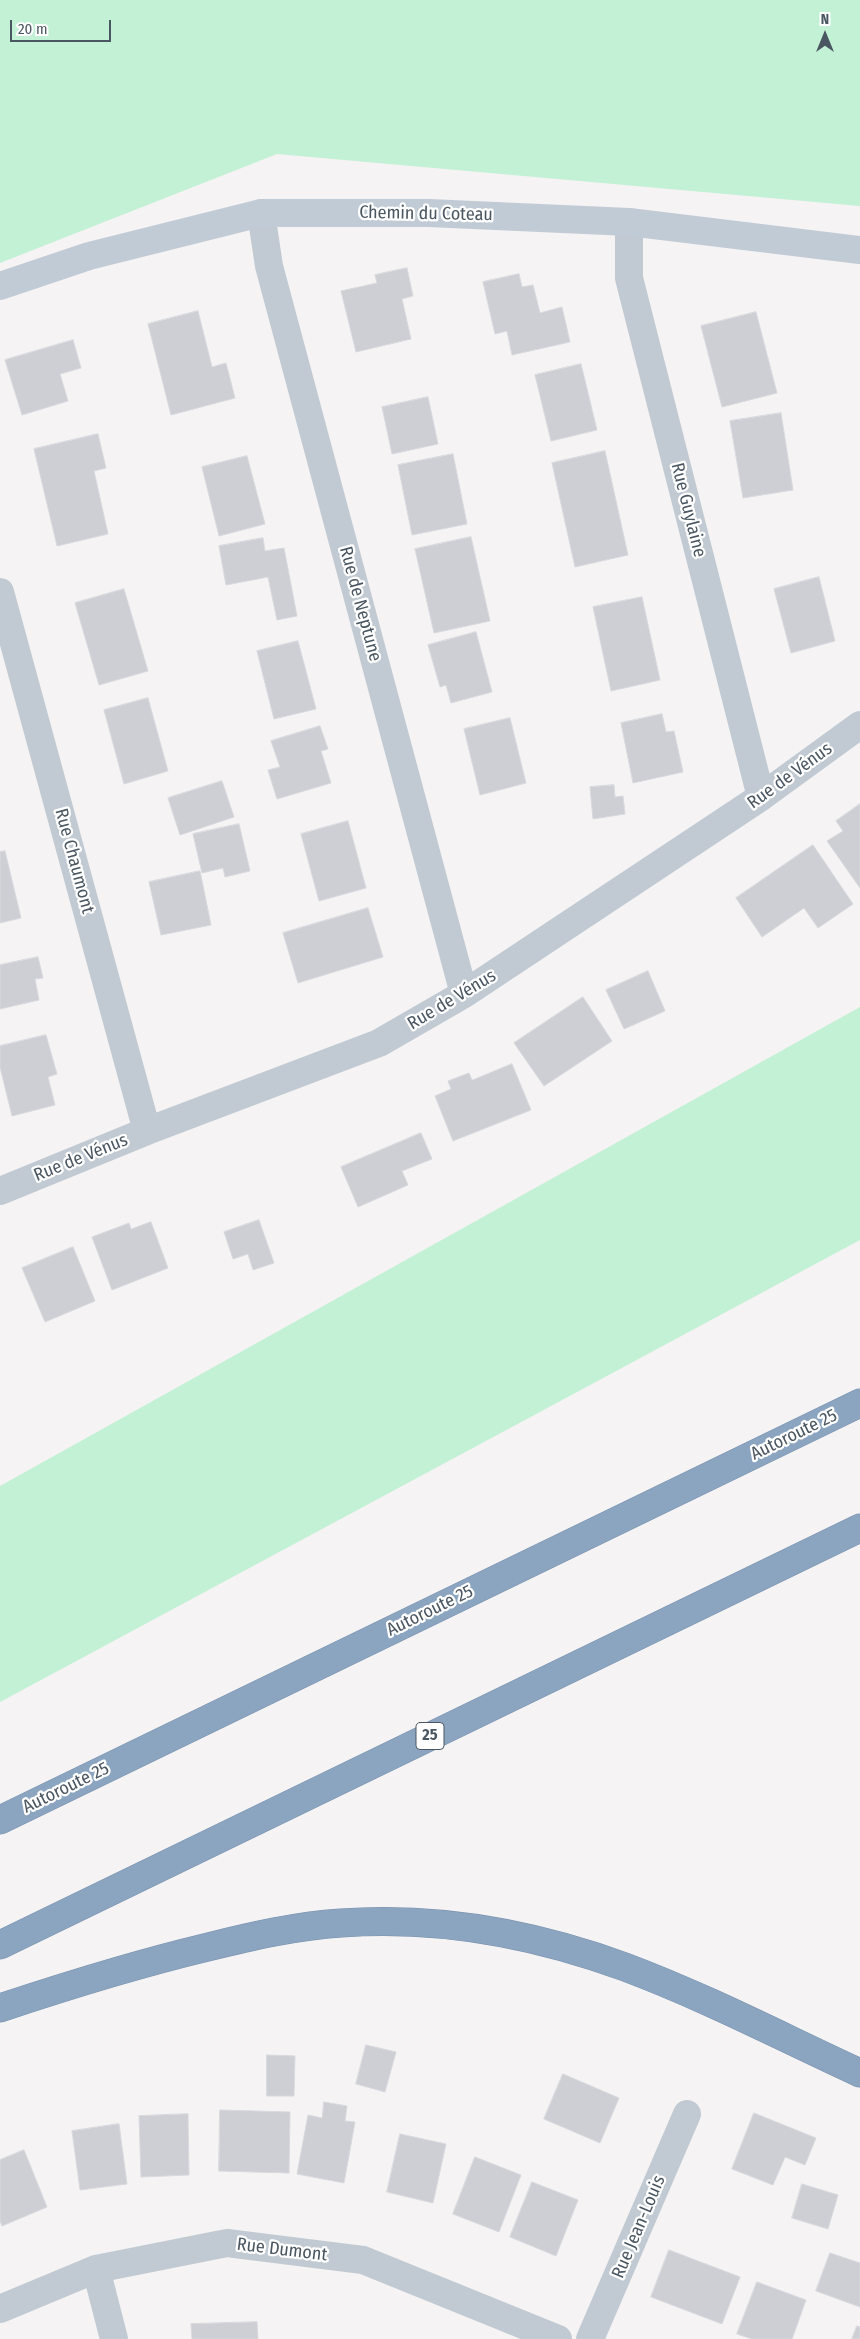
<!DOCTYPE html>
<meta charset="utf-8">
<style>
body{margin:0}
#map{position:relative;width:860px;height:2339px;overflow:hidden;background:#f5f3f3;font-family:"Fira Sans Condensed",sans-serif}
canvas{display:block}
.north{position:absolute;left:800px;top:10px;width:50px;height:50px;-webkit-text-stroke:4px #fff;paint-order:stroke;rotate:0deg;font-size:14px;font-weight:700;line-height:20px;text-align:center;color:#4a5661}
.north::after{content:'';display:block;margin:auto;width:18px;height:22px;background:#4a5661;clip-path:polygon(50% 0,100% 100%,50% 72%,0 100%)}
.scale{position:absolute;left:10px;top:20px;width:101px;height:22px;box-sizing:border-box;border:2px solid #4a5661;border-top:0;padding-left:6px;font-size:15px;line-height:18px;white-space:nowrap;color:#4a5661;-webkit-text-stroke:4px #fff;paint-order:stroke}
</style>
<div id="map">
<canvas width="860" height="2339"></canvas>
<div class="north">N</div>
<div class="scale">20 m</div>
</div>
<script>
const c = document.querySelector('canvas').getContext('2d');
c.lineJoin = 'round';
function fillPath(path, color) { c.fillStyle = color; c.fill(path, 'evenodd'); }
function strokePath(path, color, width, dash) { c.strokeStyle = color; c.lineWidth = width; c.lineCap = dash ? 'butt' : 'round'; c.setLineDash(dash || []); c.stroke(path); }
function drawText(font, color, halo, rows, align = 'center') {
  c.font = font + ' "Fira Sans Condensed",sans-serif'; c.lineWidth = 4.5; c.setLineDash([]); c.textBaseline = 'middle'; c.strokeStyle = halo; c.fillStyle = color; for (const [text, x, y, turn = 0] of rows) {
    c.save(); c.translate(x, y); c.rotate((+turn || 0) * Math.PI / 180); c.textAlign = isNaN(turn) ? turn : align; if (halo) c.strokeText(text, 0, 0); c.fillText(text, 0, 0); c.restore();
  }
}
fillPath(new Path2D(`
 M0 0H860V206L277 154 0 263Z
 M860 1007V1240L0 1702V1486Z`), '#c3f1d5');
const building = new Path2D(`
 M407 268 413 296 402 299 411 339 356 352 341 291 377 283 375 275Z
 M519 274 522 287 533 285 540 313 562 307 570 342 512 355 507 331 495 334 483 282Z
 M198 311 212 367 226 363 235 398 171 415 148 324Z
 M756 312 777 393 722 407 701 326Z
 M73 340 81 368 60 374 68 401 22 415 5 360Z
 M581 364 597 430 551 441 535 375Z
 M428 397 438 444 392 454 382 407Z
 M781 413 793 490 743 498 730 421Z
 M98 434 106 468 94 471 108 534 57 546 34 449Z
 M605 451 628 555 575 567 552 463Z
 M453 454 467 524 412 535 398 465Z
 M247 456 265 524 219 536 202 467Z
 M471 537 490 621 434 633 415 549Z
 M263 538 265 551 284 548 297 616 277 620 268 577 226 585 219 546Z
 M819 577 835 641 791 653 774 589Z
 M124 589 148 671 99 685 75 603Z
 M642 597 660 680 611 691 593 607Z
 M476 632 492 692 451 703 446 685 440 687 428 645Z
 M298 641 316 709 274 719 257 651Z
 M148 698 168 771 124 784 104 710Z
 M662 714 666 732 674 731 683 772 633 783 621 723Z
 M510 718 526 783 480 795 464 729Z
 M320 726 328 749 321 751 331 783 277 799 268 770 280 767 271 741Z
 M222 781 234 817 180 835 168 798Z
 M614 785 615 797 623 796 625 814 593 819 590 787Z
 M860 804V888L827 841 843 831 836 821Z
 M348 821 366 888 319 901 301 834Z
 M239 824 250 871 225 877 223 868 202 873 193 834Z
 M813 845 853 904 818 928 804 908 762 937 736 898Z
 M5 851 21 918 0 923V852Z
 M200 871 211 925 161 935 149 882Z
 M368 908 383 957 298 983 283 933Z
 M38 957 43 978 35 979 39 1000 0 1009V965Z
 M648 971 665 1011 624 1029 606 990Z
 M583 997 612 1041 544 1086 514 1043Z
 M46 1035 57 1074 48 1077 55 1105 12 1116 0 1067V1046Z
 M512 1064 531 1110 453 1141 435 1096 451 1089 448 1081 469 1073 472 1080Z
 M421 1133 432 1159 402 1171 408 1185 358 1207 341 1167Z
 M259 1220 274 1263 253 1270 248 1254 233 1259 224 1232Z
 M151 1222 168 1268 112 1290 92 1237 129 1223 131 1229Z
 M73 1247 95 1301 45 1322 22 1268Z
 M366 2045 396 2052 385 2092 356 2084Z
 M267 2055 295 2056 294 2096H267Z
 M563 2074 619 2098 600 2143 544 2119Z
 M324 2102 347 2106 345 2121 355 2122 344 2183 297 2174 308 2115 322 2118Z
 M220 2110 290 2112 289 2173 219 2171Z
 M754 2113 816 2138 805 2165 785 2157 773 2185 732 2169Z
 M188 2114 189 2175 141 2177 139 2116Z
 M119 2124 127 2184 80 2190 72 2131Z
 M400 2134 446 2144 433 2203 387 2192Z
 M24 2150 47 2207 2 2226 0 2221V2160Z
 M475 2157 521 2175 499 2232 453 2214Z
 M532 2182 578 2200 556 2256 510 2237Z
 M802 2184 838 2195 828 2229 792 2218Z
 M669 2250 740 2277 722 2324 651 2297Z
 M830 2253 860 2263V2307L816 2291Z
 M757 2282 806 2300 792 2339H752L737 2334Z
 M257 2322 258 2339H192L191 2324Z
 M857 2326 860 2327V2339H852Z`);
fillPath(building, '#cdcfd5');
strokePath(building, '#d7d9de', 1);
const highway = new Path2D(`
 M0 1820 860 1403
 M0 1945 860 1528
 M0 2008C69 1985 137 1964 208 1947 252 1936 296 1926 341 1923 438 1916 535 1934 625 1967 705 1997 782 2037 860 2073`);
strokePath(highway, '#7690ad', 29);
strokePath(new Path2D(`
 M261 213 269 266 464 994
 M629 222V278L761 797
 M0 592 147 1131
 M0 1191 147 1131 379 1043 464 994 761 797 860 725
 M96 2269 114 2339
 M0 2309 96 2269 227 2243 363 2260 558 2339
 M590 2339 687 2114`), '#c1cad2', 28);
strokePath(new Path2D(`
 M0 286 89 256 261 213H429L629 222 860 250`), '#c1cbd6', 28);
strokePath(highway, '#8ba5c1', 28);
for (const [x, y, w] of [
 [430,1736,28]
]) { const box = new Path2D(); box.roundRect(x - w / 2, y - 13.5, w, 27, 4); c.fillStyle = '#fff'; c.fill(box); strokePath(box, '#4a5661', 1); }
drawText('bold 16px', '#4a5661', null, [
 ["25",430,1736]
]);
drawText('18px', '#4a5661', '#fff', [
 ["Chemin du Coteau",426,214,1],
 ["Rue Guylaine",688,510,76],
 ["Rue de Neptune",360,604,75],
 ["Rue de Vénus",790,776,-36],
 ["Rue Chaumont",74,861,75],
 ["Rue de Vénus",452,1000,-31],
 ["Rue de Vénus",81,1158,-22],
 ["Autoroute 25",794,1435,-26],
 ["Autoroute 25",430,1611,-26],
 ["Autoroute 25",66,1788,-26],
 ["Rue Jean-Louis",639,2227,-67],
 ["Rue Dumont",282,2250,7]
]);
</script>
